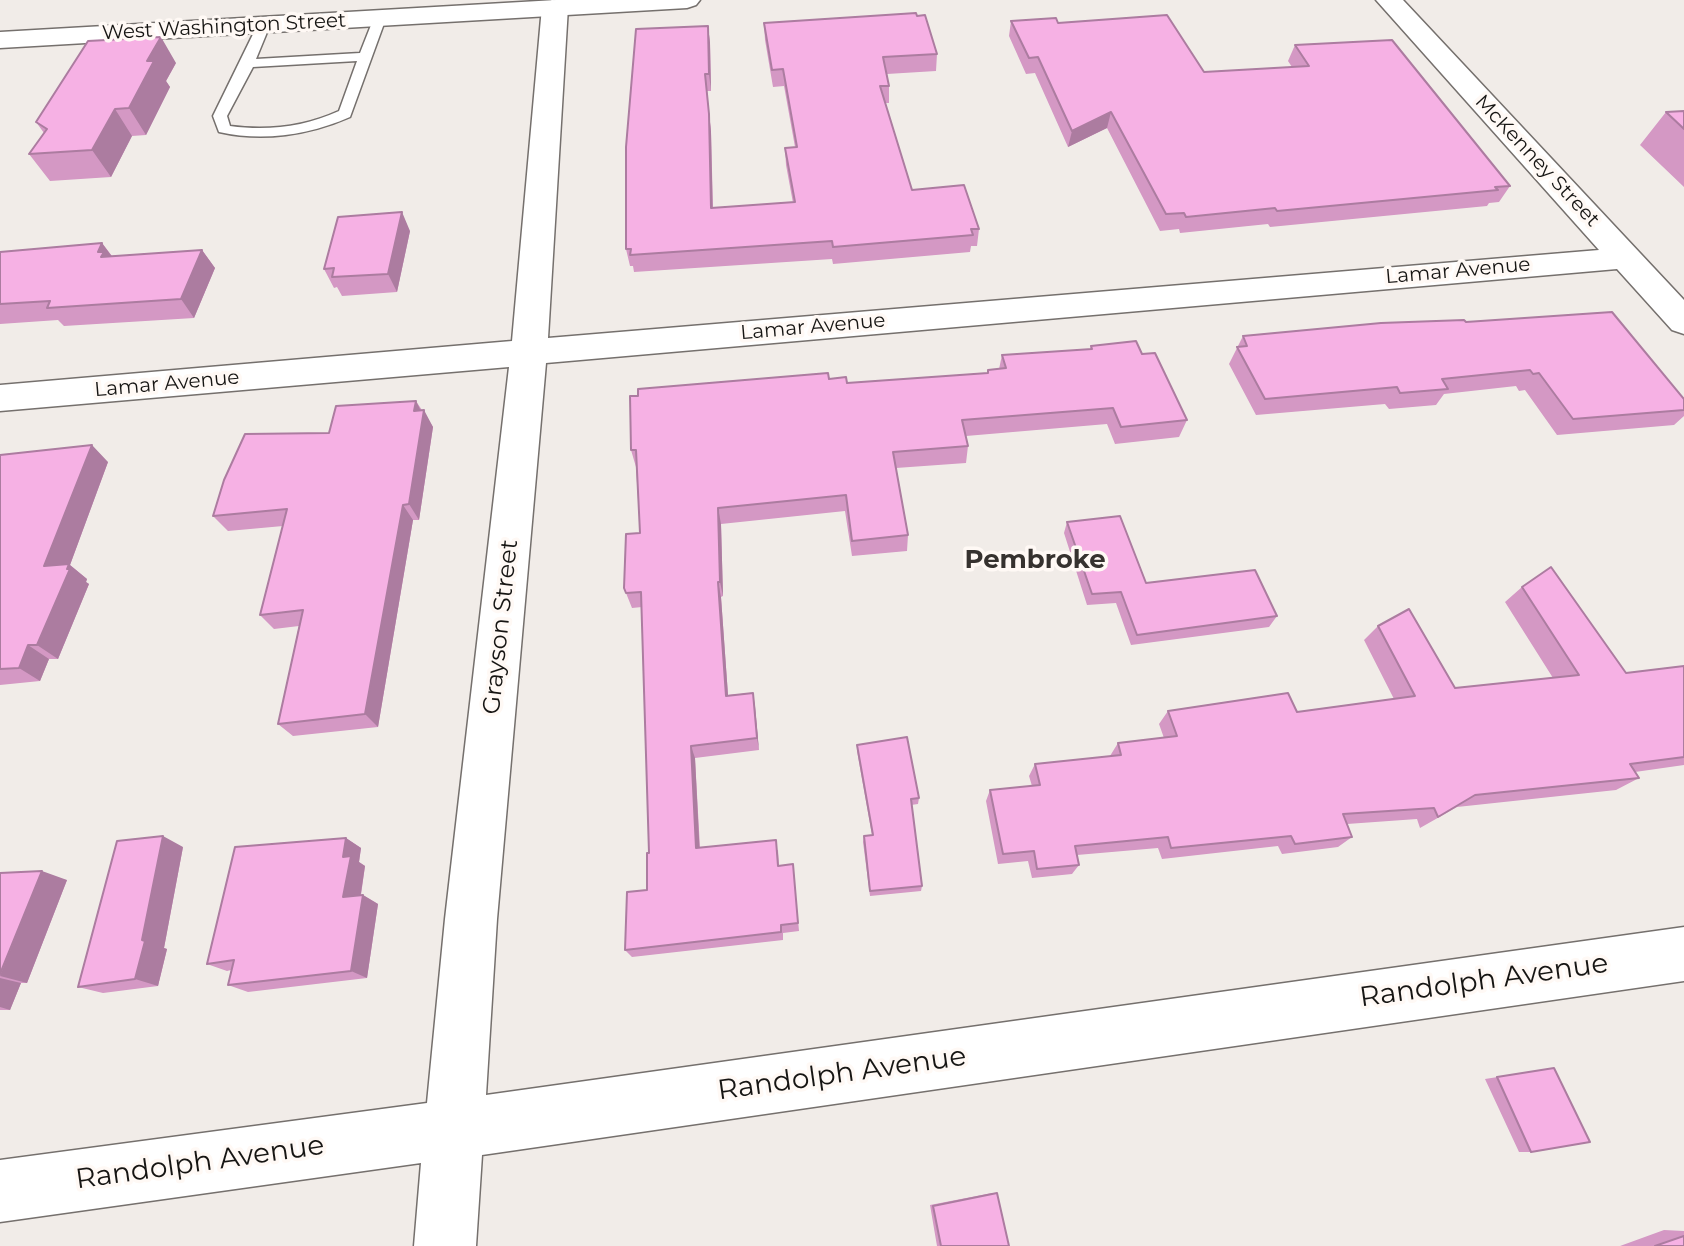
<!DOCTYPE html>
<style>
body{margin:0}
canvas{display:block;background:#f1ece8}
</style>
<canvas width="1684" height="1246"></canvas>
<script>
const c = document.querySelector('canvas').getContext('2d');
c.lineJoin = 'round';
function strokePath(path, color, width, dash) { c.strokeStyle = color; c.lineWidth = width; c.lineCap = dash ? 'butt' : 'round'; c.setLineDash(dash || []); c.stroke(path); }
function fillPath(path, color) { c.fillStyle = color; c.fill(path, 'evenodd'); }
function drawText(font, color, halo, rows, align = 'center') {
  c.font = font + ' Montserrat,sans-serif'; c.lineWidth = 7; c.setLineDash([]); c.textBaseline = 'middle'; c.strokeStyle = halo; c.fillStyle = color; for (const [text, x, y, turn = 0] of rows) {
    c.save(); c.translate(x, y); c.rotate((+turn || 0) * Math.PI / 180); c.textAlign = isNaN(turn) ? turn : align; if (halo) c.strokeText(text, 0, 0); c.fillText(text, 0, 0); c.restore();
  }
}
const service = new Path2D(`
 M375 15 386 18 350 117C309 135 263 142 219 132L213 116 259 22 270 25 256 59 360 53ZM357 61 339 111C304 127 268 131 230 126L227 116 253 67Z`);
const minor = new Path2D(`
 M552 0 564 2 568 7 548 338 1599 250 1376 0H1403L1684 300V334L1672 330 1617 269 546 363 497 919 486 1095 1684 927V981L482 1155 476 1246H414L421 1163 0 1222V1160L427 1103 445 919 509 367 0 411V385L512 341 542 7Z`);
const primary = new Path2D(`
 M556 0H700L696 5 687 8 0 48V32Z`);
strokePath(service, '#75706d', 3);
strokePath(minor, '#75706d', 3);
strokePath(primary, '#75706d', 3);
fillPath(service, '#fff');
fillPath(minor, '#fff');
fillPath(primary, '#fff');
fillPath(new Path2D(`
 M1011 21 1058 23 1204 72 1292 67 1288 61 1295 45 1510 186 1499 202 1489 203 1487 206 1270 227 1268 224 1180 233 1179 229 1160 231 1107 128 1068 147 1035 73 1026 74 1009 36Z
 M764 23 937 54 936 71 887 74 889 86V103H885L912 190 979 229 977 246H971L970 252 833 264 832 259 634 272 633 266H630L626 249 708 26 710 43 711 91H707L711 132 713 208 793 203 786 165 785 148 795 147 784 86 773 87 765 40Z
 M176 63 166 81 170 87 146 135 132 136 111 177 50 181 29 154 44 133 36 122Z
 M1684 111V187L1640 145 1666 112Z
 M410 231 397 292 342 296 337 287 334 288 324 269Z
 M102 243 112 256 202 250 215 268 194 318 64 326 58 320 0 324V252Z
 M1466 322 1684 399V416L1674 425 1557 435 1525 390 1519 391 1516 386 1444 394 1436 405 1389 409 1385 404 1256 415 1229 364 1243 336Z
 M1091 346 1142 354 1187 420 1179 437 1115 444 1107 424 966 436 968 446 966 463 896 468 908 535 907 551 852 556 845 511 721 524 723 596 721 597 728 695 753 693 759 750 695 758 700 848 778 850 779 866 793 864 799 931 783 933V940L632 957 625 950 647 890 649 853 642 607 632 608 624 588 640 533 636 467 631 450 829 379 847 383 987 373 988 370 999 369 1002 355 1090 349Z
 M416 401 433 427 419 520H413L378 727 293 736 278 724 299 626 274 629 260 615 283 526 228 531 213 516 329 433Z
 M0 455 108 462 70 565 87 579 86 582 89 584 58 659H49L40 681 0 685Z
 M1067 522 1146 583 1277 616 1269 627 1131 645 1116 603 1087 605 1064 533Z
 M1522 587 1626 673 1684 666V765L1635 772 1639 778 1616 790 1457 807 1420 828 1417 819 1347 824 1352 837 1338 847 1282 854 1278 846 1162 859 1158 848 1077 855 1079 865 1072 874 1032 878 1028 861 998 864 986 801 990 790 1032 786 1029 776 1035 764 1110 756 1118 743 1164 738 1159 724 1168 711 1297 712 1394 699 1364 640 1378 626 1455 688 1553 678 1505 602Z
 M857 745 919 798 918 804 911 805 922 886 921 891 870 896 863 842 864 836 872 835 857 751Z
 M346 838 361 848 359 862 365 866 361 895H363L378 904 367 978 248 992 228 985 231 970 227 971 207 964Z
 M183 847 164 948 167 949 158 986 103 993 78 987Z
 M0 873 67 880 27 983H21L10 1010H0Z
 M1554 1068 1531 1152H1519L1485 1079Z
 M992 1193H997L1009 1246H937L930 1205Z
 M1664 1230 1684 1231V1246H1620Z`), '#d498c4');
fillPath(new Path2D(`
 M708 26 710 43 711 91 709 74Z
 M161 37 176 63 166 81 170 87 146 135 129 108 147 61Z
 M705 74 711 132 713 225 711 208Z
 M115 109 132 136 111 177 92 150Z
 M1111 112 1107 128 1068 147 1072 131Z
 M402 212 410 231 397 292 388 274Z
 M102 243 116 262V276L98 252Z
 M202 250 215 268 194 318 181 299Z
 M416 401 423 415 424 410 433 427 419 520 409 504 414 411Z
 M92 445 108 462 70 565 87 579 86 582 89 584 58 659 37 645 44 566Z
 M403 505 413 520 378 727 365 714Z
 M718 508 721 524 723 596 720 582Z
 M718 582 721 597 729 709 726 696Z
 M28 645 49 659 40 681 19 668Z
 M753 693 755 706 759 750 757 738Z
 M691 746 695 758 700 858 696 848Z
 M163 836 183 847 164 948 167 949 158 986 135 979 142 940Z
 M346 838 361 848 359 862 365 866 359 906 343 897V857Z
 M42 871 67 880 27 983 0 976Z
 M363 895 378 904 367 978 351 971Z
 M0 978 21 983 10 1010 0 1007Z`), '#ac7ca0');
const building = new Path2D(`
 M916 13 917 16 925 15 937 54 883 57 889 86H880L912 190 964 185 979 229H971L973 235 833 247 832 241 630 255 631 249H626V147L636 29 708 26 709 74H705L709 114 711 208 795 202 785 148 797 147 783 69 772 70 764 23Z
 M1167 15 1204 72 1309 66 1295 45 1392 40 1510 186 1495 187 1498 190 1277 211 1275 208 1186 217 1184 213 1166 214 1111 112 1072 131 1038 57 1029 58 1011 21 1056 18 1058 23Z
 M161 37 147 61H154L129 108 115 109 92 150 29 154 47 129 36 122 88 41Z
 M1684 111V129L1666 112Z
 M402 212 388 274 332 277 334 268 324 269 338 217Z
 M102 243 98 252H104L101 257 202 250 181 299 47 308 50 301 0 304V252Z
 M1612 312 1684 399V410L1573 419 1539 373 1533 374 1530 370 1442 379 1448 389 1400 393 1397 387 1265 399 1237 347 1247 346 1243 336 1381 323 1464 320 1466 322Z
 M1136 341 1142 354 1155 353 1187 420 1121 427 1113 408 962 420 968 446 893 452 908 535 852 541 846 495 718 508 720 582H718L726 696 753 693 757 738 691 746 696 848 776 840 778 866 793 864 798 923 781 925V932L625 950 627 892 647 890V853H649L641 592 626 593 624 588 626 534 640 533 636 450H631L630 396H638V389L828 373 829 379 846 377 847 383 988 373V370L1006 368 1002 355 1092 349 1091 346Z
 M416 401 414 411 424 410 409 504 403 505 365 714 278 724 303 610 260 615 287 509 213 516 224 480 245 434 329 433 336 406Z
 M92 445 44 566 69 564 67 569H70L37 645H28L19 668 0 669V455Z
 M1120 516 1146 583 1255 570 1277 616 1137 635 1121 592 1092 594 1067 522Z
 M1551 567 1626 673 1684 666V757L1630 764 1639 778 1475 795 1438 817 1434 808 1343 814 1352 837 1295 844 1291 836 1171 848 1168 837 1075 846 1079 865 1037 869 1034 851 1003 854 990 790 1040 785 1035 764 1121 755 1118 743 1177 736 1168 711 1288 693 1297 712 1415 696 1378 626 1409 609 1455 688 1579 675 1522 587Z
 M907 737 919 798 911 799 922 886 870 891 864 836 873 835 857 745Z
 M163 836 142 940 145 941 135 979 78 987 117 841Z
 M346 838 343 857 351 856 343 897 363 895 351 971 228 985 234 960 207 964 235 847Z
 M42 871 0 974V873Z
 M1554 1068 1590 1142 1531 1152 1497 1077Z
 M997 1193 1009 1246H941L933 1206Z
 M1684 1236V1246H1655Z`);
fillPath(building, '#f6b1e4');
strokePath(building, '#ac7ca0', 2);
drawText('20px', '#161513', '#fff9f5', [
 ["West Washington Street",224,27,-3],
 ["McKenney Street",1537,161,47],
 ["Lamar Avenue",1458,271,-5],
 ["Lamar Avenue",813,327,-5],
 ["Lamar Avenue",167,384,-5]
]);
drawText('24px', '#161513', '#fff9f5', [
 ["Grayson Street",501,627,-84]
]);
drawText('bold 26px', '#36322f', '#fff9f5', [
 ["Pembroke",1035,560]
]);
drawText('28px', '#161513', '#fff9f5', [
 ["Randolph Avenue",1484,981,-8],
 ["Randolph Avenue",842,1074,-8],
 ["Randolph Avenue",200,1163,-8]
]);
</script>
